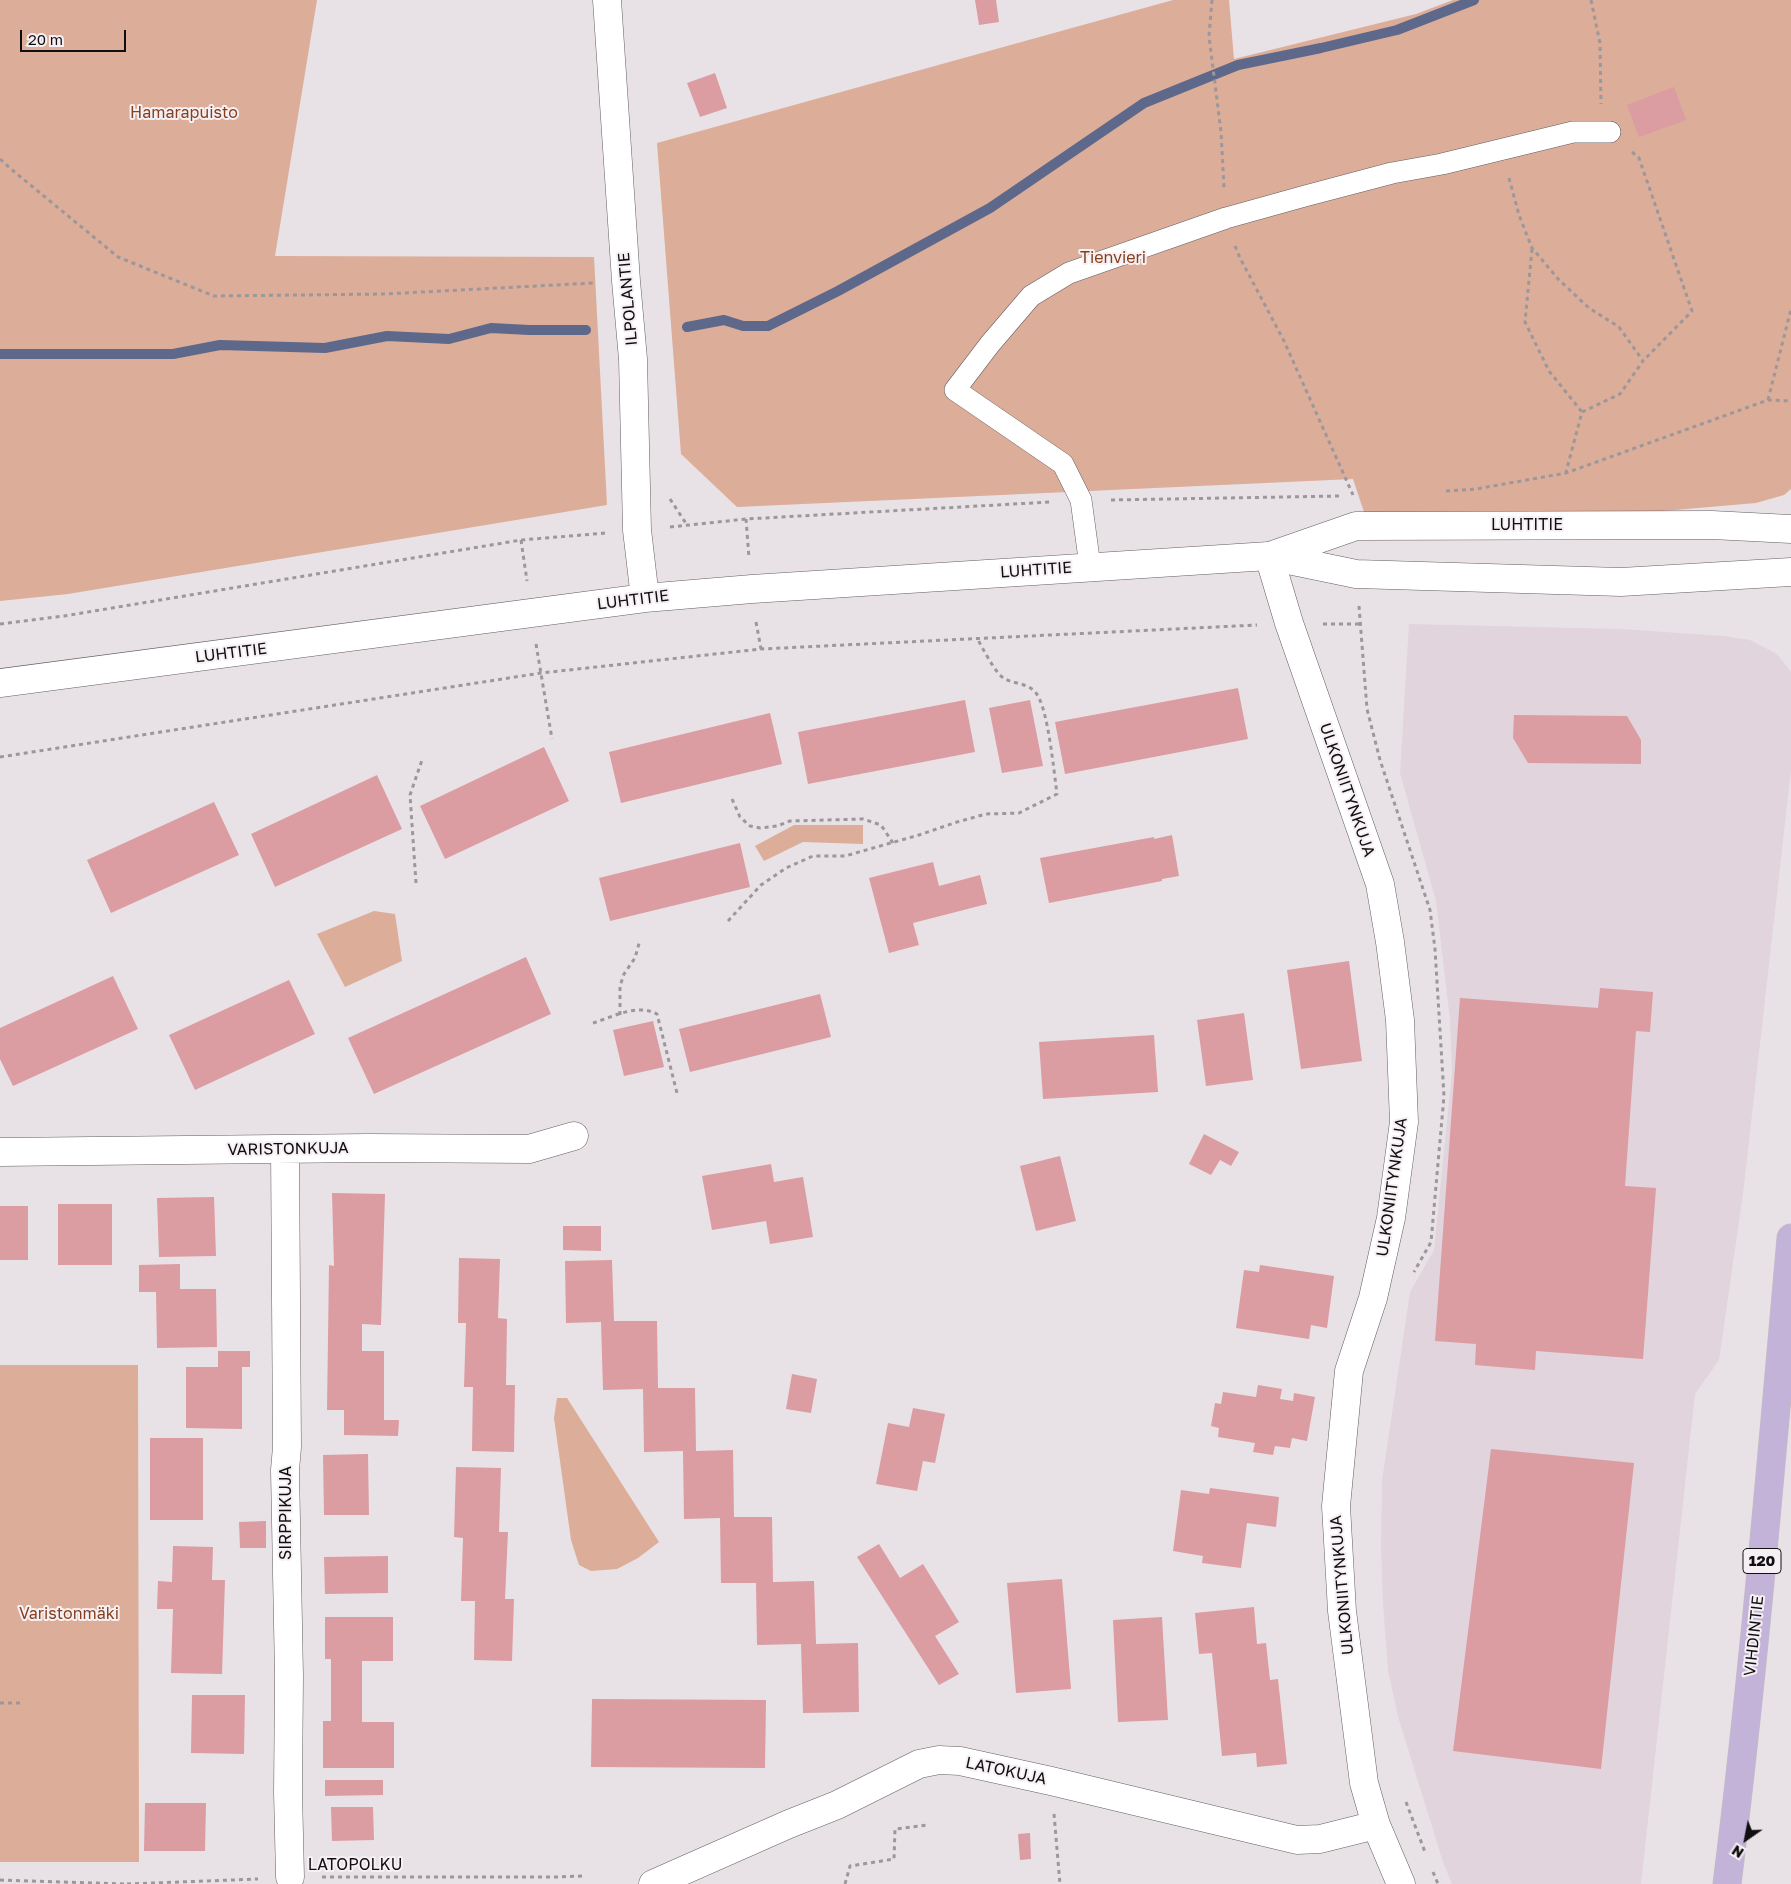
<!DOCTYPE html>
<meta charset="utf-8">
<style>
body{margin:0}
#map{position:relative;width:1791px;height:1884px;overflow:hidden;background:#e8e2e6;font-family:"Golos Text",sans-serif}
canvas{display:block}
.north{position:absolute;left:1721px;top:1814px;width:50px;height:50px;-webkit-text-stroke:4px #f6f0f4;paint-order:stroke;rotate:213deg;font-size:14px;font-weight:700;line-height:20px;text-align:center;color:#100e10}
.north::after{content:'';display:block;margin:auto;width:18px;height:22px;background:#100e10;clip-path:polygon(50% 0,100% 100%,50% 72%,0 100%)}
.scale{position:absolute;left:20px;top:30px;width:106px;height:22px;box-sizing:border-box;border:2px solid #100e10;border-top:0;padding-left:6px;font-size:15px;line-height:18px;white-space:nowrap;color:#100e10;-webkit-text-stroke:4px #f6f0f4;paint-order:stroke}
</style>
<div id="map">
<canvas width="1791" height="1884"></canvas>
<div class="north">N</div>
<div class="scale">20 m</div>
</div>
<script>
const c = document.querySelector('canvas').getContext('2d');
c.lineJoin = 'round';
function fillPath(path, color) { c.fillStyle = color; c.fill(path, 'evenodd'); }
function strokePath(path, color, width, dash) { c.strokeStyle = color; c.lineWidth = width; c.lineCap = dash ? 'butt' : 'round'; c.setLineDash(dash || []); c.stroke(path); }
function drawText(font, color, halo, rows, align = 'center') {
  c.font = font + ' "Golos Text",sans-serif'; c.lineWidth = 4; c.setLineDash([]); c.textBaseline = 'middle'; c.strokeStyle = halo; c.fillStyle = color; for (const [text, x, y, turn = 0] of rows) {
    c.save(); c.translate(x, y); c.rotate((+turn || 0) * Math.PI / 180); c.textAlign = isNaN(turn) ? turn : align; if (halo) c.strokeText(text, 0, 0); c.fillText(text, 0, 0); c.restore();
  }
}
fillPath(new Path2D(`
 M1409 624 1620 629 1724 636 1750 640 1777 654 1791 672V770L1743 1194 1719 1360 1695 1394 1641 1884H1452L1443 1862 1399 1720 1388 1671 1383 1604 1381 1547 1382 1481 1410 1292 1434 1250 1452 1072 1450 1020 1436 901 1400 773Z`), '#e1d4dc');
fillPath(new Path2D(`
 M0 0H317L275 256 594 257 607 505 68 594 0 601Z
 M1173 0H1229L1234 59 1416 14 1453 0H1791V489L1784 495 1756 503 1628 514 1365 515 1353 479 737 507 681 454 657 143Z
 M794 825H863V844L803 842 764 861 755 846Z
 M374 911 395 914 402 961 345 987 317 934Z
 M0 1365H138L139 1862H0Z
 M557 1398H567L659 1542 638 1558 617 1569 591 1571 579 1565 571 1540 554 1418Z`), '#dcad98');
strokePath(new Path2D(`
 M687 327 724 320 743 326H768L838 291 990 208 1144 103 1238 65 1321 48 1397 30 1474 0
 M0 354H173L220 345 325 348 387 336 449 339 491 328 529 330H586`), '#5e688b', 10);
fillPath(new Path2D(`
 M975 0H996L999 22 979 25Z
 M715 73 727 108 700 117 687 83Z
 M1674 87 1686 120 1639 137 1627 105Z
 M1238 688 1248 739 1065 774 1055 722Z
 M965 700 975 752 808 784 798 732Z
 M1030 700 1043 766 1002 773 989 708Z
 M770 713 782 764 621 803 609 752Z
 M1514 715 1627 716 1641 740V764L1528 763 1513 738Z
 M544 747 569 801 445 859 420 806Z
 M377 775 402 829 275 887 251 834Z
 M214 802 239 855 111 913 87 860Z
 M1172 835 1179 876 1162 879V881L1049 903 1040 858 1154 837V839Z
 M740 843 750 887 610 921 599 878Z
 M933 862 939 886 980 875 987 904 913 923 919 945 889 953 869 878Z
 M526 957 551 1014 374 1094 348 1038Z
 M1349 961 1362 1061 1301 1069 1287 970Z
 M113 976 138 1029 13 1086 0 1059V1028Z
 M289 980 315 1034 195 1090 169 1035Z
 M1600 988 1653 992 1650 1032 1636 1031 1625 1186 1656 1188 1643 1359 1536 1351 1535 1370 1475 1365 1476 1344 1435 1341 1460 998 1598 1008Z
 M820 994 831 1037 690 1072 679 1029Z
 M1244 1013 1253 1080 1206 1086 1197 1020Z
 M653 1021 664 1067 624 1076 613 1030Z
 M1154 1035 1158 1092 1043 1099 1039 1042Z
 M1204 1134 1239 1152 1231 1166 1220 1160 1211 1175 1189 1164Z
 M1060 1156 1076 1221 1036 1231 1020 1166Z
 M771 1164 774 1182 803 1177 813 1237 770 1244 766 1221 712 1230 702 1176Z
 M332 1193 385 1194 381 1325 362 1324V1351H384V1420H399L398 1436 344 1435V1410H327L329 1265 334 1266Z
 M214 1197 216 1256 159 1257 157 1198Z
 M58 1204H112V1265H58Z
 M0 1206H28V1260H0Z
 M563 1226H601V1251L563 1250Z
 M459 1258 500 1259 498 1318 507 1319 506 1385H515L514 1452 472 1451 473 1387H464L466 1323H458Z
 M612 1260 614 1321H657L658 1388H695L696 1451 733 1450 734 1517H772L773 1582 814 1581 816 1644 858 1643 859 1712 803 1713 801 1644 757 1645 756 1583H721L720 1518 684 1519 683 1451 644 1452 643 1389 603 1390 601 1322 566 1323 565 1261Z
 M180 1264V1289H216L217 1347 157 1348 156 1292H139V1265Z
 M1260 1265 1334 1276 1327 1328 1311 1325 1309 1339 1236 1328 1244 1270 1259 1272Z
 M218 1351H250V1367H242V1429L186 1428V1367H218Z
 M792 1374 817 1379 811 1413 786 1409Z
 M1258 1385 1282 1389 1280 1399 1293 1401 1294 1393 1315 1397 1307 1441 1292 1438 1290 1448 1275 1446 1273 1455 1253 1452 1255 1443 1218 1437 1219 1428 1211 1426 1215 1403 1221 1404 1223 1392 1256 1397Z
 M913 1408 945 1414 935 1463 923 1461 917 1491 876 1484 888 1423 909 1427Z
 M150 1438H203V1520H150Z
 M1491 1449 1634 1463 1601 1769 1453 1751Z
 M368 1454 369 1515H324L323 1455Z
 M456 1467 501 1468 499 1532H508L505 1599H514L512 1661 474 1660 475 1601H461L463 1538 454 1537Z
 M1210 1488 1279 1497 1276 1527 1247 1523 1241 1568 1202 1563 1203 1556 1173 1551 1181 1490 1209 1494Z
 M266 1521V1548H240L239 1522Z
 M879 1544 900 1578 923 1564 959 1622 935 1636 959 1674 939 1685 857 1557Z
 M173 1546 213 1547 212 1580H225L222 1674 171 1673 173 1609H157L158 1581 172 1582Z
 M388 1556V1593L325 1594 324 1557Z
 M1062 1579 1071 1689 1016 1693 1007 1583Z
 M1254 1607 1257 1644 1266 1643 1270 1680 1278 1679 1287 1764 1257 1767 1256 1753 1222 1756 1212 1653 1199 1654 1195 1613Z
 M325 1617H393V1661H362V1722H394V1768H323V1721H331V1659H325Z
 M1162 1617 1168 1720 1118 1722 1113 1620Z
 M192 1695H245L244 1754 191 1753Z
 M592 1699 766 1700 765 1768 591 1767Z
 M325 1780H383V1795L325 1796Z
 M145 1803H206L205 1851H144Z
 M331 1807H373L374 1840 332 1841Z
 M1030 1833 1031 1859 1020 1860 1018 1834Z`), '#db9ca2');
const service = new Path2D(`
 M1090 566 1081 500 1063 464 955 390 990 344 1031 296 1069 273 1226 218 1305 196 1392 173 1442 164 1573 132H1610`);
const minor = new Path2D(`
 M1269 556 1289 623 1380 884 1390 942 1400 1020 1404 1122 1391 1218 1373 1298 1349 1371 1336 1506 1342 1611 1364 1783 1376 1825 1401 1884
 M285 1149 287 1447 285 1470 289 1676 288 1792 290 1877
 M0 1152 368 1148 529 1149 574 1136
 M653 1884 789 1824 837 1805 919 1764 939 1760 960 1761 1051 1781 1297 1840 1320 1839 1376 1825`);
const tertiary = new Path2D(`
 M607 0 626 281 633 359 637 530 645 598
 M1270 556 1356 526 1712 525 1791 529
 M0 683 645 598 752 589 1269 556 1356 574 1621 582 1791 572`);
const primary = new Path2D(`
 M1727 1884C1754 1669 1772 1454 1791 1238`);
strokePath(service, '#635e61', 22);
strokePath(minor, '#635e61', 29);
strokePath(tertiary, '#635e61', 29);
strokePath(primary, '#c1c0c1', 29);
strokePath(new Path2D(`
 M1212 0 1209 36 1221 132 1224 188
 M1591 0 1600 43 1601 104
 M1632 152 1639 158 1692 311 1643 361
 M0 159 11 169 118 257 214 296 385 294 593 283
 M1509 178 1519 215 1532 248 1559 280 1589 308 1619 327 1643 361 1620 394 1582 412 1566 472
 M1235 246 1240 258 1284 341 1353 495
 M1532 249 1525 322 1549 371 1582 412
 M1768 400 1791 309
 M1446 491 1476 489 1566 473 1768 400 1791 401
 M670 499 687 525
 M1111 500 1340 496
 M746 519 749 558
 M670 527 746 519 1050 502
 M521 540 527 581
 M1359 606 1367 709 1380 760 1430 910 1435 949 1444 1096 1431 1242 1414 1272
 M756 622 761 649
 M0 624 64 616 521 540 606 533
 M1323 624H1360
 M536 644 552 739
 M0 757 541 673 761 649 1257 625
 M732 799 740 817 750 826 760 828 777 826 790 821 863 819 881 825 893 843
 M416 883 410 795 422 760
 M728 921 761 885 786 868 813 856H845L919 835 957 822 986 814 1019 813 1057 794C1054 772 1048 708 1036 693 1028 683 1015 684 1005 679 996 675 982 647 977 638
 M620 1015V986L624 974 635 958 640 940
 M593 1023C613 1017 637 1003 657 1014L677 1093
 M0 1703H23
 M1406 1802 1425 1852
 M1054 1814 1060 1884
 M1433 1872 1438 1884
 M322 1877H555L584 1876
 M0 1880 124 1884
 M127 1884 258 1879
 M845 1884 850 1866 894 1859 895 1829 927 1825`), '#9c979b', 3, [4, 4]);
strokePath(service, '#fff', 21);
strokePath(minor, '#fff', 28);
strokePath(tertiary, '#fff', 28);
strokePath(primary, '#c4b3d8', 28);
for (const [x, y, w] of [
 [1762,1561,38]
]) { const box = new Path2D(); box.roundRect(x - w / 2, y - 12.5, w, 25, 4); c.fillStyle = '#f6f0f4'; c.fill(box); strokePath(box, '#100e10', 1); }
drawText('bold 15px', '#100e10', null, [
 ["120",1762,1561]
]);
drawText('16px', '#853f1c', '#f6f0f4', [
 ["Hamarapuisto",184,113],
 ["Tienvieri",1113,258],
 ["Varistonmäki",69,1614]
]);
drawText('16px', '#100e10', '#f6f0f4', [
 ["ILPOLANTIE",628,299,-95],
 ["LUHTITIE",1527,525],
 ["LUHTITIE",1036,570,-4],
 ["LUHTITIE",633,600,-7],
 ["LUHTITIE",231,653,-7],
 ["ULKONIITYNKUJA",1347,790,71],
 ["VARISTONKUJA",288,1149,-1],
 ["ULKONIITYNKUJA",1392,1187,-82],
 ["SIRPPIKUJA",286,1513,-90],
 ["ULKONIITYNKUJA",1342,1585,-95],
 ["VIHDINTIE",1754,1636,-84],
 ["LATOKUJA",1006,1771,12],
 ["LATOPOLKU",355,1865]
]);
</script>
